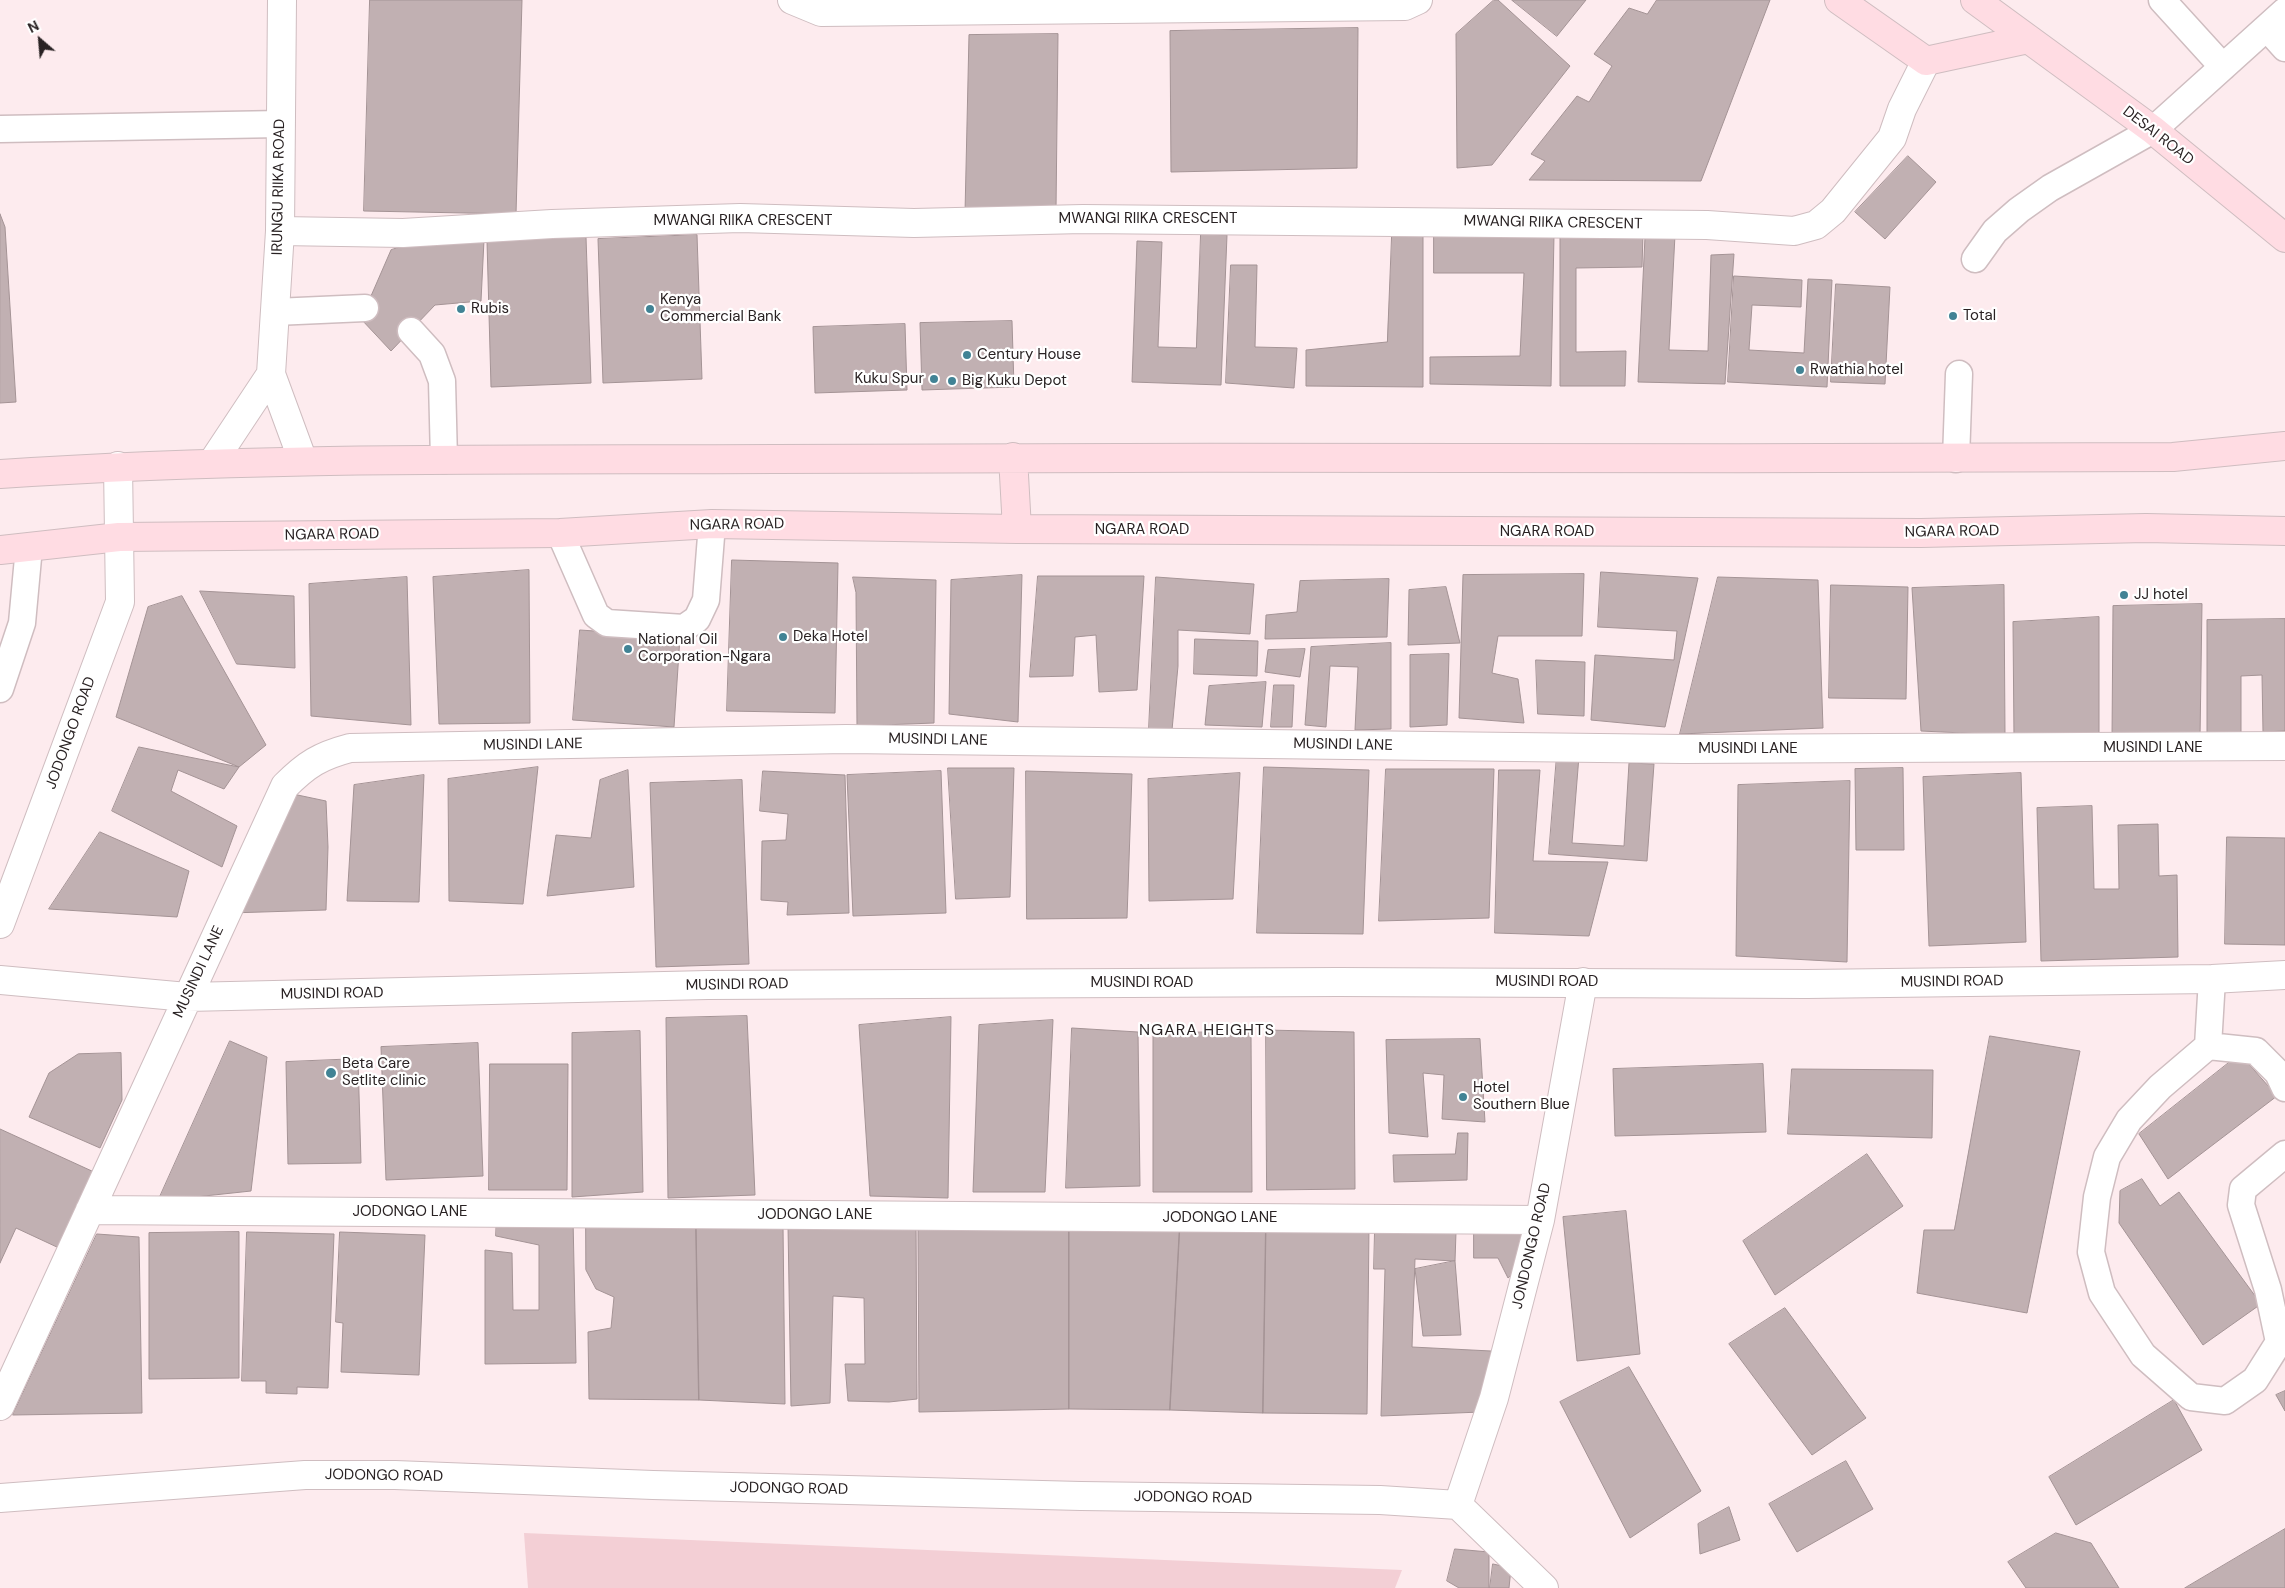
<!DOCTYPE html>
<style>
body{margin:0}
#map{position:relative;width:2285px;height:1588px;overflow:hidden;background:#fdebee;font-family:"DM Sans",sans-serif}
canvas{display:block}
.north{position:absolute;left:15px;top:15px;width:50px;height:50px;-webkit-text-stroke:4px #fff;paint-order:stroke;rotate:333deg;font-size:14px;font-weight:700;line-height:20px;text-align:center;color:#292223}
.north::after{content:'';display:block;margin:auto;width:18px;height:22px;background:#292223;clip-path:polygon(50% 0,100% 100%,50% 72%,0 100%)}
</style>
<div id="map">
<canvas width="2285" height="1588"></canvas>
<div class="north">N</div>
</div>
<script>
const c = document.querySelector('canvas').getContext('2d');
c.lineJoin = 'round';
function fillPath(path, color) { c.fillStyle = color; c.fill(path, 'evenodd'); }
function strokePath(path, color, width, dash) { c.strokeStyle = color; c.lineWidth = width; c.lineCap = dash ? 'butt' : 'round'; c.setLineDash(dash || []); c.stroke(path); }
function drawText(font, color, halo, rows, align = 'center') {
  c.font = font + ' "DM Sans",sans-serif'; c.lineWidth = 4.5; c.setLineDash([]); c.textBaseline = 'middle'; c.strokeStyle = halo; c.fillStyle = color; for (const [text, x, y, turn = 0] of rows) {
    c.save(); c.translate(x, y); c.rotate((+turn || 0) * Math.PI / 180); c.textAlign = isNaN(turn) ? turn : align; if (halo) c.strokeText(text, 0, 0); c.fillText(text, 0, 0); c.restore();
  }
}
fillPath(new Path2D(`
 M524 1533 1402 1570 1395 1588H528Z`), '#f3cfd5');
const building = new Path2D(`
 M370 0H522L516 214 364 211Z
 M1494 0H1498L1570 66 1492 165 1457 168 1456 34Z
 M1512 0H1586L1557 36Z
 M1657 0H1770L1701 181 1529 180 1545 161 1531 154 1577 96 1589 102 1612 66 1594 54 1629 8 1647 14Z
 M1358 28 1357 168 1171 172 1170 31Z
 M1058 34 1056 210 965 213 969 35Z
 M1908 156 1936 182 1885 239 1855 212Z
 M0 214 5 227 16 402 0 403Z
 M1201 234 1227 235 1221 385 1132 382 1137 241 1162 242 1158 347 1196 348Z
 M1434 234 1554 235 1551 386 1430 384V357L1520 356 1524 273H1434Z
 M1643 234 1642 267 1576 268V352L1626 351 1625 386H1560V235Z
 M697 235 702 379 603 383 598 239Z
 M1675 235 1669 350 1708 351 1711 255 1734 254 1725 384 1638 382 1645 237Z
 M1392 236H1423V387L1306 386V350L1387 342Z
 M586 237 591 383 491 387 487 241Z
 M430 238 484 240 481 301 435 305 391 351 361 319 391 250Z
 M1231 265H1257L1255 347 1297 348 1294 388 1226 383Z
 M1734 276 1802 280 1801 307 1752 305 1749 350 1804 353 1808 279 1832 280 1827 387 1728 382Z
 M1836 284 1890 287 1885 384 1831 382Z
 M1012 321 1014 387 922 390 920 323Z
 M905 324 907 390 815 393 813 327Z
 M732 560 838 563 835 713 727 711Z
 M529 570 530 723 439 724 433 577Z
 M1601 572 1698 578 1665 727 1591 720 1595 655 1674 660 1677 631 1598 627Z
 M1584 574 1582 636H1498L1492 673 1518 679 1524 723 1459 718 1463 575Z
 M1022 575 1018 722 949 714 951 580Z
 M1038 576H1144L1137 690 1099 692 1096 635 1075 637 1073 676 1030 677Z
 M407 577 411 725 311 716 309 584Z
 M853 577 936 580 934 723 857 726 856 593Z
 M1156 577 1254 584 1250 634 1178 630V666L1172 730 1149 729Z
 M1718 577 1818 580 1823 728 1680 734Z
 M1389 579 1387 637 1265 639 1266 615 1297 612 1300 581Z
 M1831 585 1908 587 1906 699 1829 698Z
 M2004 585 2005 735 1921 731 1912 588Z
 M1446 587 1460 643 1408 645 1409 590Z
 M200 591 294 596 295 668 237 664Z
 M182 596 266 745 239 767 116 717 148 607Z
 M2202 604 2200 738H2112L2113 606Z
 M2099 617V735L2014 739 2013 622Z
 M2285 619V731L2263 732 2262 675 2241 676V737L2207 738V620Z
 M580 630 680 637 674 727 573 720Z
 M1195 639 1258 641 1257 676 1194 674Z
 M1391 643V729L1355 730 1358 667 1330 666 1326 727 1305 725 1311 647Z
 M1305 649 1300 677 1265 672 1268 650Z
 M1449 654 1447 725 1410 727V655Z
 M1536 660 1585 662 1584 716 1538 714Z
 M1266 682 1262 727 1205 725 1209 686Z
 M1274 685H1294L1292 727H1271Z
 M139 747 239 767 224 789 178 770 171 791 237 826 222 867 112 811Z
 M1557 755 1579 756 1572 843 1624 846 1629 763 1654 764 1647 861 1549 854Z
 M538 767 523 904 449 901 448 779Z
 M1264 767 1369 770 1363 934 1257 933Z
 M948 768H1014L1010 897 956 899Z
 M1903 768 1904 850H1856L1855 769Z
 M1386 769H1494L1489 918 1379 921Z
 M628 770 634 887 547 896 556 835 591 838 600 780Z
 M1499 770H1540L1533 861 1608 862 1589 936 1495 933Z
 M763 771 845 775 849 913 787 915 788 902 761 900 762 841 786 840 788 814 760 811Z
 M941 771 946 913 853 916 847 775Z
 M1026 771 1132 774 1127 918 1027 919Z
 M1240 773 1233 899 1149 901 1148 779Z
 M2021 773 2026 942 1929 946 1923 777Z
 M424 775 419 902 347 901 354 785Z
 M742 780 749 964 656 967 650 783Z
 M1850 781 1847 962 1736 956 1738 785Z
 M288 793 326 801 328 847 326 910 230 913Z
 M2092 806 2094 889H2119L2118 825 2158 824 2159 876 2177 875 2178 957 2041 961 2037 808Z
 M100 832 189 871 177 917 49 909Z
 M2227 837 2285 838V945L2225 944Z
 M747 1016 755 1195 668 1198 666 1018Z
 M951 1017 948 1198 870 1196 859 1025Z
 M1053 1020 1045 1192H973L979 1025Z
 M1072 1028 1138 1032 1140 1186 1066 1188Z
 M1266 1030 1354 1032 1355 1189 1267 1190Z
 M640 1031 643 1192 572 1197V1033Z
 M1251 1032 1252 1192H1153V1033Z
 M1990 1036 2080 1051 2027 1313 1917 1293 1924 1230H1954Z
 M1480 1039 1485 1122 1442 1119 1444 1075 1423 1073 1428 1137 1389 1133 1386 1040Z
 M230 1041 267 1057 251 1191 158 1201Z
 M478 1043 483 1176 386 1180 381 1047Z
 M121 1053 122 1100 100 1148 29 1117 49 1073 78 1054Z
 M2240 1054 2277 1096 2168 1179 2139 1134Z
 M358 1059 361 1163 288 1164 286 1062Z
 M490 1064H568L567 1190H489Z
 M1763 1064 1766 1132 1615 1136 1613 1069Z
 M1792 1069 1933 1070 1932 1138 1788 1134Z
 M0 1129 94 1172 59 1248 16 1228 0 1263Z
 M1458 1133H1468L1467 1180 1394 1182 1393 1155 1455 1154Z
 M1867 1154 1903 1206 1775 1295 1743 1241Z
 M2142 1179 2160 1206 2179 1192 2261 1304 2203 1345 2119 1223 2120 1191Z
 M1626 1211 1640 1354 1577 1361 1563 1217Z
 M497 1215 573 1218 576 1363 485 1364V1250L512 1253 513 1310H539V1245L496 1236Z
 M586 1218 696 1222 699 1400 589 1399 588 1332 611 1328 614 1297 596 1289 586 1270Z
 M916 1219 917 1399 889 1402 848 1401 845 1364H865L864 1298 833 1296 830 1403 791 1406 788 1225Z
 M696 1222 783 1225 785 1404 699 1400Z
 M1069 1224H1180L1170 1410 1069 1409Z
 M1069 1224V1409L919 1412 918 1227Z
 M1180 1224 1266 1225 1263 1413 1170 1410Z
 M1266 1225 1369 1226 1367 1414 1263 1413Z
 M1375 1230 1456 1232 1455 1261 1415 1259 1412 1347 1491 1351 1481 1412 1381 1416 1385 1269H1374Z
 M239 1232V1378L149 1379V1233Z
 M247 1232 334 1234 328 1388 297 1387V1394L266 1393V1381H242Z
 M340 1232 425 1235 419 1375 341 1372 343 1323 336 1322Z
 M1474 1233H1529L1515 1272 1508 1278 1498 1258H1474Z
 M97 1234 139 1237 142 1413 13 1415Z
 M1455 1261 1461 1335 1423 1336 1415 1269Z
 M1785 1308 1866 1418 1812 1455 1729 1344Z
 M1629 1367 1701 1491 1630 1538 1560 1402Z
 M2285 1391V1411L2276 1395Z
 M2174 1400 2202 1450 2076 1525 2049 1477Z
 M1846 1461 1873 1509 1797 1552 1769 1504Z
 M1729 1507 1740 1540 1700 1554 1698 1524Z
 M2285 1529V1588H2185Z
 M2056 1533 2091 1543 2119 1588H2026L2008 1562Z
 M1455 1549 1489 1552V1588H1459L1447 1581Z
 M1493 1564 1511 1568 1509 1588H1490Z`);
fillPath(building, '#c1b0b2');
strokePath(building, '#a49395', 1);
const lane = new Path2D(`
 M2162 0 2223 67
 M2267 28 2285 48
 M0 129 281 124
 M1975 259 1995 231 2019 210 2050 188 2153 130 2285 11
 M275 312 365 308
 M411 331 432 354 442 381 444 460
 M1956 459 1959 374
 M560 533 596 615 607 623 684 628 697 619 706 600 712 524
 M0 689 22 623 29 547
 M2212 979 2208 1046 2160 1087 2129 1120 2107 1157 2097 1197 2091 1252 2102 1293 2143 1355 2191 1397 2225 1401 2255 1380 2279 1342 2268 1290 2241 1205 2243 1189 2285 1154
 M2208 1046 2256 1051 2278 1073 2285 1088`);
const street = new Path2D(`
 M282 0 280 231 271 374 303 461
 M792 0 821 12 1405 6 1418 0
 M280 231 403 233 552 224 740 218 914 223 1083 219 1707 225 1794 231 1816 225 1833 211 1892 138 1902 109 1926 61
 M212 463 271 374
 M0 924 120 602 118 466
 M0 980 187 997 708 985 1338 982 1807 984 2212 979 2285 975
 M90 1210 1540 1220
 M0 1406 285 786C307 764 320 756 350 748L846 739 1683 749 2285 746
 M0 1498 305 1475H395L653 1485 1081 1496 1380 1500 1458 1505 1544 1588
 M1458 1505 1494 1398 1540 1220 1583 982`);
const secondary = new Path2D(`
 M1839 0 1926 61 2028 39
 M1975 0 2153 130 2285 238
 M1013 457 1017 529
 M0 474C258 456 517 460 775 459 1241 456 1707 460 2173 457L2285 446
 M0 550 119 537 560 533 712 524 1017 529 1921 533 2146 528 2285 531`);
strokePath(lane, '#cfbdc0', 29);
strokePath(street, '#cfbdc0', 30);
strokePath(secondary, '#cfbdc0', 30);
strokePath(lane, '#fff', 26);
strokePath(street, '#fff', 28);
strokePath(secondary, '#ffdce3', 28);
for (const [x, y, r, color] of [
 [461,309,5,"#418395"],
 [650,309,5,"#418395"],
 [1953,316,5,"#418395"],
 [967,355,5,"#418395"],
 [1800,370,5,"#418395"],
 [934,379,5,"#418395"],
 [952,381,5,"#418395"],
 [2124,595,5,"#418395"],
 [783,637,5,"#418395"],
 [628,649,5,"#418395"],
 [331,1073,6,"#418395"],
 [1463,1097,5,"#418395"]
]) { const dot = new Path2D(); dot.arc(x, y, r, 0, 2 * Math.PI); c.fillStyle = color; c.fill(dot); strokePath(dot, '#fff', 2); }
drawText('15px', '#292223', '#fff', [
 ["DESAI ROAD",2158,136,38],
 ["IRUNGU RIIKA ROAD",279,187,-89],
 ["MWANGI RIIKA CRESCENT",1148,219],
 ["MWANGI RIIKA CRESCENT",743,221],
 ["MWANGI RIIKA CRESCENT",1553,223,1],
 ["NGARA ROAD",737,525,-1],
 ["NGARA ROAD",1142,530],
 ["NGARA ROAD",1547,532],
 ["NGARA ROAD",1952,532,-1],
 ["NGARA ROAD",332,535,-1],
 ["JODONGO ROAD",71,733,-70],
 ["MUSINDI LANE",938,740,1],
 ["MUSINDI LANE",533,745,-1],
 ["MUSINDI LANE",1343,745,1],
 ["MUSINDI LANE",2153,748],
 ["MUSINDI LANE",1748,749],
 ["MUSINDI LANE",199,972,-65],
 ["MUSINDI ROAD",1547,982],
 ["MUSINDI ROAD",1952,982,-1],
 ["MUSINDI ROAD",1142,983],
 ["MUSINDI ROAD",737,985,-1],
 ["MUSINDI ROAD",332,994,-1],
 ["JODONGO LANE",410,1212],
 ["JODONGO LANE",815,1215],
 ["JODONGO LANE",1220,1218],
 ["JONDONGO ROAD",1532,1246,-77],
 ["JODONGO ROAD",384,1476,1],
 ["JODONGO ROAD",789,1489,1],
 ["JODONGO ROAD",1193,1498,1]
]);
drawText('15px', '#292223', '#fff', [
 ["Kenya",660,300],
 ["Commercial Bank",660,317],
 ["Rubis",471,309],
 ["Total",1963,316],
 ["Century House",977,355],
 ["Rwathia hotel",1810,370],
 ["Kuku Spur",924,379,"right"],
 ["Big Kuku Depot",962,381],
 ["JJ hotel",2134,595],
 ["Deka Hotel",793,637],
 ["National Oil",638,640],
 ["Corporation-Ngara",638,657],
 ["Beta Care",342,1064],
 ["Setlite clinic",342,1081],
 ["Hotel",1473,1088],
 ["Southern Blue",1473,1105]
], 'left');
c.letterSpacing = '1px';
drawText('16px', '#292223', '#fff', [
 ["NGARA HEIGHTS",1207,1031]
]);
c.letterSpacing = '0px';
</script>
